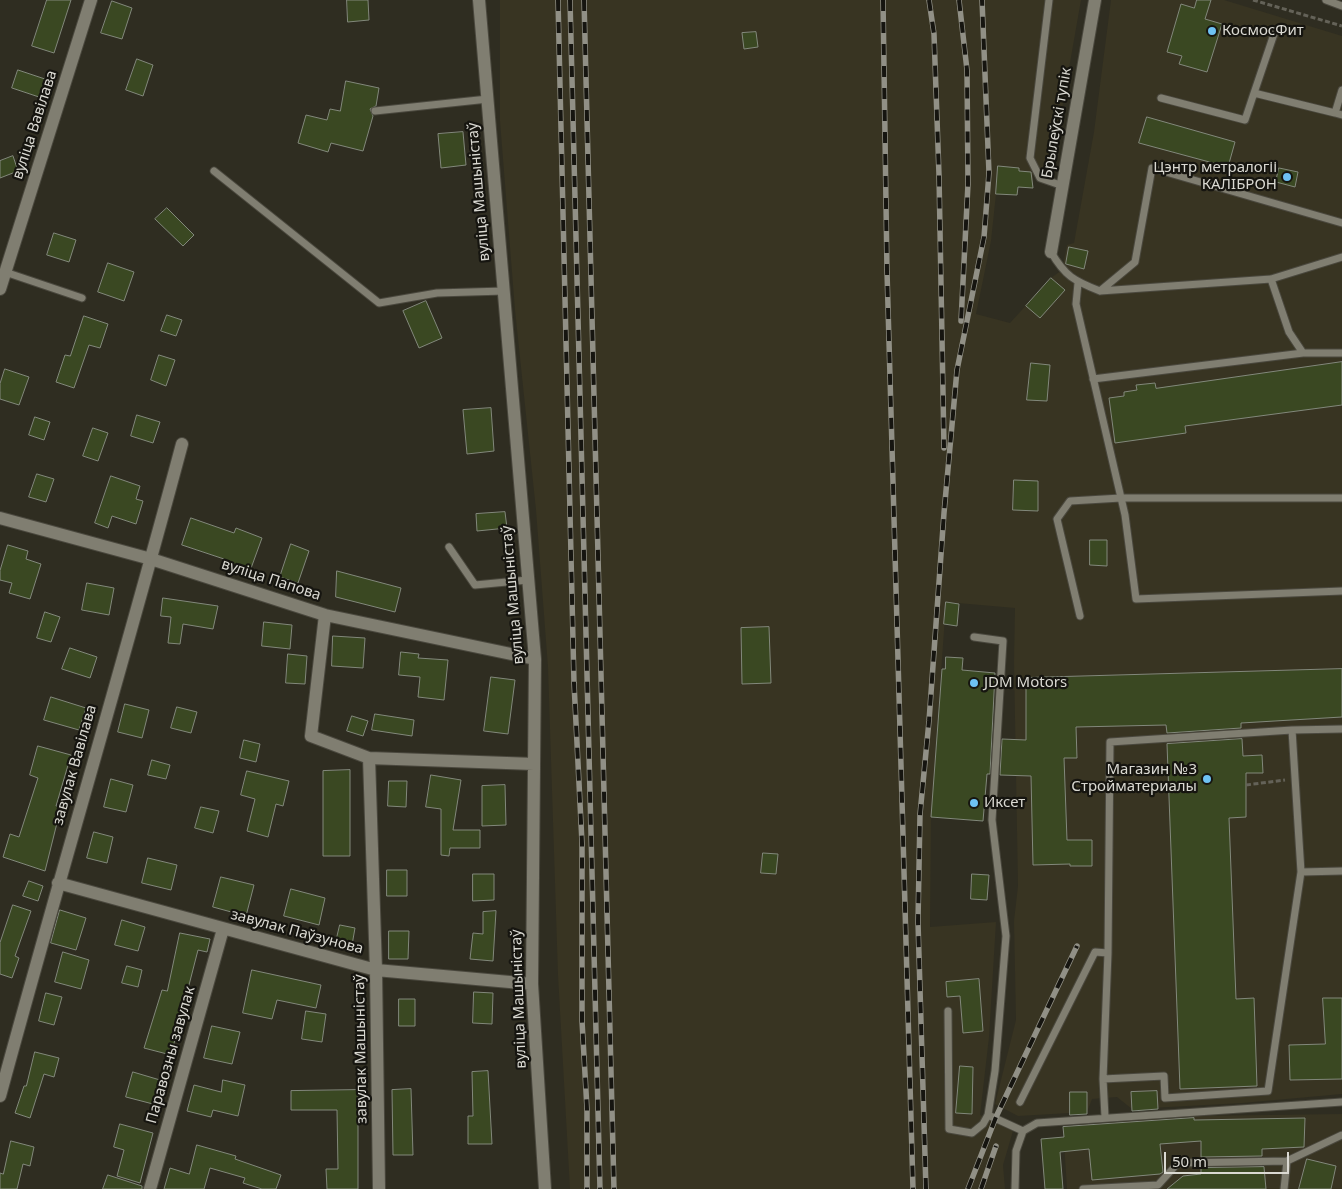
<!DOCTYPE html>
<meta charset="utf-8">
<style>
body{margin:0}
#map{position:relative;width:1342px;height:1189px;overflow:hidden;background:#2f2d21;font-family:"Noto Sans",sans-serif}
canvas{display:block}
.scale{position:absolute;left:1164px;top:1152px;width:125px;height:22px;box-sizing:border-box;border:2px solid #dad9d2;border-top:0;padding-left:6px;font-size:15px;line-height:18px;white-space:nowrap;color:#dad9d2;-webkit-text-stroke:4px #161510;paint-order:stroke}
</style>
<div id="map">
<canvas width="1342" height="1189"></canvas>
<div class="scale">50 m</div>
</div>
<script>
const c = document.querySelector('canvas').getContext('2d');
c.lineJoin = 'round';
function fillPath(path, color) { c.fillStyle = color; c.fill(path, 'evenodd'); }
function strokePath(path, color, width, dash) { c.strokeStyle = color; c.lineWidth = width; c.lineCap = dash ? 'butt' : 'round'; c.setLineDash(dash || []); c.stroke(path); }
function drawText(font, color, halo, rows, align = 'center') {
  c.font = font + ' "Noto Sans",sans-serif'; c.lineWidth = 4.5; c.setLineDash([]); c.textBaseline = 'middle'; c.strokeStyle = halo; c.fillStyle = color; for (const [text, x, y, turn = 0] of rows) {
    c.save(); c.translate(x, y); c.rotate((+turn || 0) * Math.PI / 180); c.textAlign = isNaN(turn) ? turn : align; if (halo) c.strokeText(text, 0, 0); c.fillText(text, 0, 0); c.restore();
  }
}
fillPath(new Path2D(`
 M500 0H1081L1051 171 1033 172V188L1018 187 1017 195 996 194 991 241 976 314 1010 323 1051 278 1062 270 1067 245 1074 243 1094 132 1111 0H1224L1342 36V1094L1242 1103 1132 1109 1117 1097 1092 1099 1087 1112 1018 1116 995 1104 1016 1020 1014 921 1018 886 1014 662 1015 608 946 602 931 817 930 927 996 922 989 1037 980 1115 1013 1131 1003 1165 1005 1189H570L558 975 548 667 536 510 515 310 500 121Z
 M1342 1114V1189H1067L1063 1126 1194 1116Z`), '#383422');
const building = new Path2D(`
 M47 0H71L54 53 32 46Z
 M347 0H368L369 20 348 22Z
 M1197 0H1211L1205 19 1222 24 1207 72 1179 64 1182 56 1167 52 1181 4 1194 8Z
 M112 1 132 8 122 39 101 33Z
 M756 32 758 47 744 49 742 33Z
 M137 59 153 65 143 96 126 90Z
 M18 70 48 80 42 98 12 88Z
 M346 81 379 88 376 106 370 109 373 116 363 151 331 143 328 152 298 143 306 115 327 120 330 109 340 111Z
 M1147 117 1235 142 1228 167 1139 143Z
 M463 132 466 165 441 168 438 134Z
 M13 156 18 171 0 178V161Z
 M998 166 1019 168V171L1031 172 1033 188 1018 187 1017 195 996 194Z
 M1279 168 1298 172 1295 187 1276 182Z
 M167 208 194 235 183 246 155 219Z
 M54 233 76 240 69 262 47 255Z
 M1069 247 1088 251 1084 269 1066 264Z
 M108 263 134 272 124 301 98 292Z
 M1051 278 1065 290 1040 318 1026 306Z
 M426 301 442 338 419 348 403 311Z
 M167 315 182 320 176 336 161 331Z
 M84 316 108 324 100 348 89 345 74 388 56 382 65 355 70 356Z
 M159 355 175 360 166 386 151 380Z
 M1342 362V405L1185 426 1186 433 1115 443 1109 398 1124 396V392L1137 390 1136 385 1155 383 1156 388Z
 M1031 363 1050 365 1047 401 1027 400Z
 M5 369 29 377 19 405 0 399V384Z
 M491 408 494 451 467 454 463 410Z
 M137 415 160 422 153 443 131 436Z
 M35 417 50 422 44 440 29 435Z
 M93 428 108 433 98 461 83 456Z
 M37 474 54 479 46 502 29 497Z
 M111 476 140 486 136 499 143 501 136 524 112 516 108 528 95 523Z
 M1014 480 1038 481V511L1013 510Z
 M505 512 507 528 477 531 476 514Z
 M191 518 234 533 236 528 262 538 250 571 224 561V559L182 545Z
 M1090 540H1107V566L1090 565Z
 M291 544 309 551 298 583 280 577Z
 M8 545 28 551 26 559 41 564 30 599 9 593 12 583 0 580V571Z
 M337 571 401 588 395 612 336 597Z
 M87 583 114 588 109 615 82 610Z
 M163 598 218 606 213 629 183 624 180 644 168 643 171 617 161 616Z
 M946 602 959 604 957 626 944 624Z
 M45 612 60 617 51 642 37 638Z
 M264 622 292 625 290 649 262 646Z
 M769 627 771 683 742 684 741 628Z
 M333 636 365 638 363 668 332 666Z
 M70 648 97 657 90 678 62 669Z
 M401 652 419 654 418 658 448 660 444 700 418 697 420 677 399 675Z
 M288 654 307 656 305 684 286 683Z
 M946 657 963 658 962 670 995 673 990 774H987L983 821 931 817 942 669H945Z
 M1342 669V717L1241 723V728L1167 733 1166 725 1076 727 1077 758H1064L1067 840H1092V866H1070V864L1033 865 1031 776 1000 775 1002 739 1026 740V678Z
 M491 677 515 680 508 734 484 731Z
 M51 697 86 708 79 730 44 720Z
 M125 704 149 710 142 738 118 732Z
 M177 707 197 712 191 733 171 728Z
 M375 714 414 720 412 736 372 730Z
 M352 716 368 721 363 736 347 731Z
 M1242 739 1243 756 1262 755 1263 773H1246V817L1229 818 1236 999 1254 998 1257 1086 1180 1089 1167 744Z
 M244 740 260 744 256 762 240 758Z
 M38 746 71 755 56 806 61 807 45 871 3 857 10 834 19 837 38 778 30 775Z
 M152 760 170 765 166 779 148 775Z
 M350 770V856H323V771Z
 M247 771 289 781 283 806 276 804 268 837 247 831 255 799 241 795Z
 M431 775 461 780 453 830H480V848H450L449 856 441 855V809L426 807Z
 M111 779 133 785 126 812 104 807Z
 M389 781H407L406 807 388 806Z
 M505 785 506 825 482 826V786Z
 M201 807 219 811 213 833 195 828Z
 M94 832 113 837 107 863 87 858Z
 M763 853 778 854 776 874 761 873Z
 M148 858 177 865 171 890 142 883Z
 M387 870H407V896H387Z
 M473 874H494V900L473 901Z
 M972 874 989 875 987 900 971 899Z
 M221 877 254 885 246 916 213 907Z
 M29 881 43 886 38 901 23 896Z
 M291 889 325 898 319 925 284 916Z
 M13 905 31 911 15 956 19 958 12 978 0 974V943Z
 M60 910 86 918 76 950 51 943Z
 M496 911 493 961 470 959 473 933 483 934V912Z
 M122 920 145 927 138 951 115 945Z
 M340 925 355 928 352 945 336 942Z
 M389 931H409L408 959H389Z
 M180 933 210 939 207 952 198 950 171 1055 144 1048 162 990 167 991Z
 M63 952 89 960 81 989 55 982Z
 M127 966 142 970 138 987 122 983Z
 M252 970 321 985 316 1008 277 1000 272 1019 243 1013Z
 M979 979 983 1031 963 1033 960 996 947 997 946 982Z
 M474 992 493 993 492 1024 473 1023Z
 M46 993 62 997 54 1025 39 1021Z
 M1323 998H1342V1079L1290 1080 1289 1045 1325 1044Z
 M399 999H415V1026H399Z
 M306 1011 326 1014 322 1042 302 1039Z
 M212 1026 240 1032 232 1064 204 1058Z
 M35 1052 59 1058 54 1077 44 1074 30 1118 15 1113 24 1086H26Z
 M960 1066 973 1067 972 1114 956 1113Z
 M488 1071 492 1144H468V1116H473L472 1072Z
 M133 1072 160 1080 153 1104 126 1097Z
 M223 1080 245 1085 238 1116 213 1110 211 1117 187 1111 194 1085 221 1092Z
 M411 1089 413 1155H393L392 1090Z
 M358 1090V1189H327L326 1169H338L337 1110H291V1091Z
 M1157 1091 1158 1109 1132 1111 1131 1092Z
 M1070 1092H1087V1114L1070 1115Z
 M1194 1118V1120L1305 1118 1304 1147 1262 1149V1156L1201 1157V1141L1160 1144 1163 1172 1160 1174 1092 1180 1089 1149 1060 1152 1063 1189H1045L1041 1139 1064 1137 1063 1127Z
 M120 1124 153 1133 140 1183 117 1176 124 1150 114 1147Z
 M11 1141 34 1147 30 1166 23 1164 17 1189H0V1173L3 1174Z
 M197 1145 236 1156 235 1159 281 1175 276 1189H262L243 1183 245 1178 210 1168 204 1189H164L170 1168 189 1174Z
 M1307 1159 1336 1166 1331 1189H1299Z
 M1264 1167 1266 1189H1167L1183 1176 1201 1174V1168Z
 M108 1175 142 1186V1189H103Z`);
fillPath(building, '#3a4822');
strokePath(building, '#82887b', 1);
const service = new Path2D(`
 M1049 0 1030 158 1040 178 1063 186
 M1326 0 1342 6
 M1342 90 1335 113 1342 115
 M1254 93 1274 34
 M1161 98 1245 120 1254 93 1335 113
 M375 111 488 99
 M214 171 379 303 437 293 504 291
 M1051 252C1065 276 1074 281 1100 291L1271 279 1342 257
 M5 272 82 298
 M1271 279 1289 332 1303 353H1342
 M1078 283 1076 304 1125 515 1136 599 1342 591
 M1100 291 1135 262 1152 168 1342 223
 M1093 379 1303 353
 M449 547 475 585 528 580
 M1080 616 1057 519 1070 501 1121 498H1342
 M974 637 1003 641 992 820 1006 936 995 1071 988 1115 1023 1131
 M1292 730 1342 729
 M1301 872 1342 871
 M948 1011 949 1129 972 1133 983 1124 988 1115
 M1103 1079 1164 1076 1165 1098 1268 1091 1301 872 1292 730 1110 742 1108 953 1103 1079 1105 1117
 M1020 1102 1095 952 1108 953
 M1015 1189 1016 1151 1023 1131 1037 1123 1342 1102
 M1083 1189 1158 1185 1178 1163 1287 1161 1342 1135
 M1284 1189 1287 1161`);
const minor = new Path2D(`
 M479 0 535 659 532 984 545 1189
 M1051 252 1095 0
 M0 289 91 0
 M0 518 151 559 325 615 535 659
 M325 615 311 736 369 758 534 764
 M369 758 376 970 379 1189
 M58 883 376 970 532 984
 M0 1096C59 878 124 662 182 444
 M150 1189 223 929`);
strokePath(service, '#4a483e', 9);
strokePath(minor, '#4a483e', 14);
strokePath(new Path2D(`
 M1253 0 1342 26
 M1246 785 1285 780`), '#646258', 3, [5, 2.5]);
strokePath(service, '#807e71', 7);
strokePath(minor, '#807e71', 12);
const rail = new Path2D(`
 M558 0 574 683 582 843V1021L587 1109V1189
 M570 0 600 1189
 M584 0 614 1189
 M883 0 887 271 913 1189
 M929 0 934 34 939 175 944 448
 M959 0 967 70 968 184 961 321
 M926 1189 918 922 920 814 929 721 944 513 957 370 984 237 989 173 982 0
 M968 1189 996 1117 1077 946
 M981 1189 996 1146`);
strokePath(rail, '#919086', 5.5);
strokePath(rail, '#161510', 4, [11]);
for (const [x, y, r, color] of [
 [1212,31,5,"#6ec2f3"],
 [1287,177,5,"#6ec2f3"],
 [974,683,5,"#6ec2f3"],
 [1207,779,5,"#6ec2f3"],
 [974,803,5,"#6ec2f3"]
]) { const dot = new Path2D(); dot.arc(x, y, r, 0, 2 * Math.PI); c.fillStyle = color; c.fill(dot); strokePath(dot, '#161510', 2); }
drawText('15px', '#dad9d2', '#161510', [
 ["КосмосФит",1222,31],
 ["Цэнтр метралогіі",1277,168,"right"],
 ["КАЛIБРОН",1277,185,"right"],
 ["JDM Motors",984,683],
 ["Магазин №3",1197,770,"right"],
 ["Стройматериалы",1197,787,"right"],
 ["Иксет",984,803]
], 'left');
drawText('15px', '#dad9d2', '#161510', [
 ["Брылеўскі тупік",1057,123,-80],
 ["вуліца Вавілава",35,125,-72],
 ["вуліца Машыністаў",479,192,-95],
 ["вуліца Папова",271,580,18],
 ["вуліца Машыністаў",513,595,-95],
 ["завулак Вавілава",75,765,-74],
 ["завулак Паўзунова",297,932,15],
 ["вуліца Машыністаў",519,999,-92],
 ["завулак Машыністаў",361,1049,-91],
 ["Паравозны завулак",171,1055,-74]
]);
</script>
